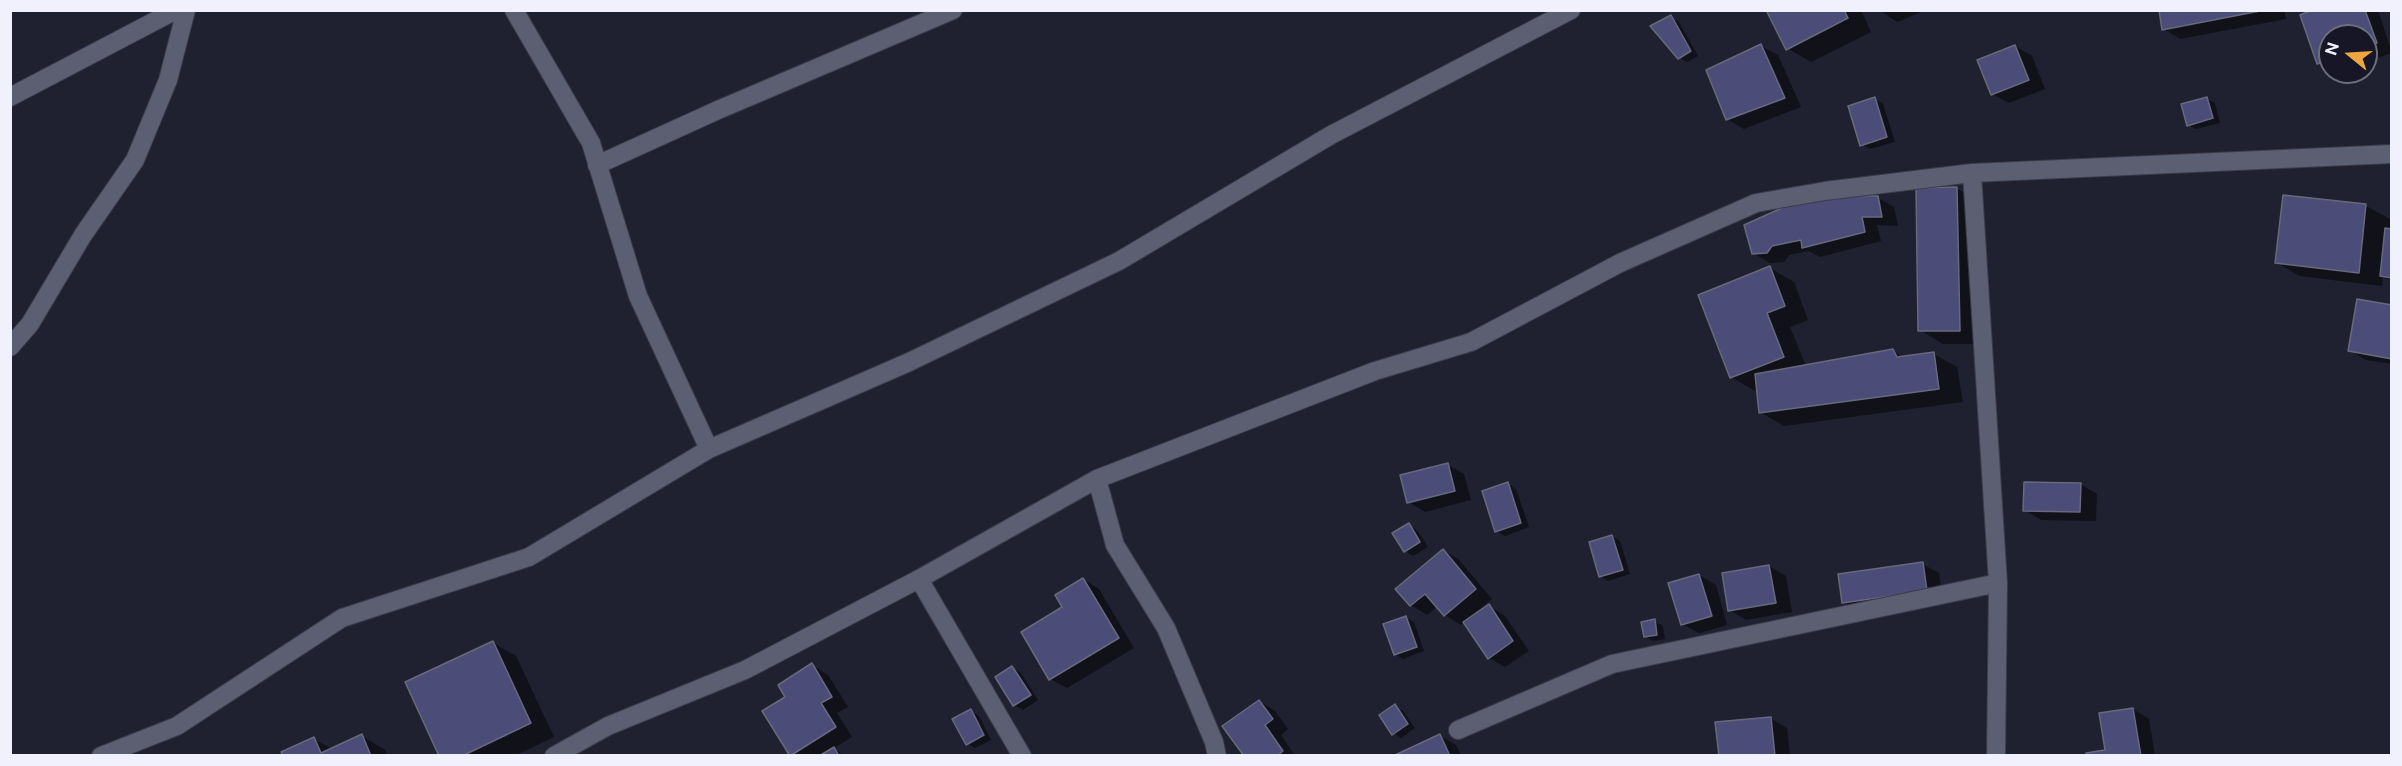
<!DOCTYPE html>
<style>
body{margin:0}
#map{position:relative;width:2402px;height:766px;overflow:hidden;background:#1f2030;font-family:"Public Sans",sans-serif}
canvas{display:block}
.frame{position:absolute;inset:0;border:12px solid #f0f1fc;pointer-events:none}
.north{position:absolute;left:2318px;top:24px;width:60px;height:60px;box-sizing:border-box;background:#161626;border:2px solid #6d6e7c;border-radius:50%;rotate:288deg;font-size:16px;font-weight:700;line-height:24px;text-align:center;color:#f0f1fc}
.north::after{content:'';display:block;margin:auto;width:21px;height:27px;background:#f0a63e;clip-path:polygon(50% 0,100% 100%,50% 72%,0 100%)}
</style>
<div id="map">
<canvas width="2402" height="766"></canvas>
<div class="frame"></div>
<div class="north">N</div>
</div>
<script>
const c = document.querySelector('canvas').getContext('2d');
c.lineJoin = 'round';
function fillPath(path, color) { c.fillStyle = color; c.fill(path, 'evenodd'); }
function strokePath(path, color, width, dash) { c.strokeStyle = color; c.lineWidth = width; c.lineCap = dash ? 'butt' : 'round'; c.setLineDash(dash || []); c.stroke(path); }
fillPath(new Path2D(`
 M1768 10H1861L1871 32 1811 62 1787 48Z
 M1879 10H1926L1897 22Z
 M2160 10H2284L2286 19 2180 39 2164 29Z
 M2317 10H2378L2392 53 2366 62V36H2330V70L2318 63Z
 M1671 17 1679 22 1698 56 1687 62 1679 58Z
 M1761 46 1778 55 1801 107 1744 129 1727 119Z
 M2015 46 2032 56 2045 89 2009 103 1992 94Z
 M1875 99 1883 104 1895 142 1870 149 1862 145Z
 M2207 99 2215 103 2220 123 2196 129 2188 125Z
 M1956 188 1980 202 1983 344H1943L1920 330Z
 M2285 197 2366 206 2390 219 2392 281 2383 277 2382 286 2300 276 2277 263Z
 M1878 198 1894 207 1898 226 1877 225 1881 241 1820 257 1809 251 1789 255 1784 262 1770 263 1753 253Z
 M1770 268 1794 282 1808 320 1790 327 1806 366 1893 351 1904 358 1934 354 1957 367 1963 402 1784 426 1760 412 1758 390 1755 391 1731 377Z
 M2392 307V364L2366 360 2349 350Z
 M1448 465 1464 474 1471 500 1425 512 1409 502Z
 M1508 484 1516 489 1529 527 1505 536 1496 531Z
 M2080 484 2097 494 2096 521 2041 520 2025 510Z
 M1409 525 1417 530 1428 547 1413 556 1405 551Z
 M1612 536 1620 541 1630 574 1608 581 1600 576Z
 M1443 550 1459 560 1492 599 1475 613 1477 614 1489 606 1505 616 1529 651 1505 667 1489 658 1464 622 1461 625 1445 615 1438 606 1427 615 1411 605Z
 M1922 564 1939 573 1943 600 1860 612 1843 602Z
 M1769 566 1786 576 1792 612 1746 620 1730 610Z
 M1699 575 1716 585 1727 625 1699 633 1682 624Z
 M1083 579 1099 589 1134 648 1067 688 1050 679 1064 608Z
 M1406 618 1414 622 1424 651 1403 659 1395 654Z
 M1654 621 1663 626 1665 639 1653 641 1645 636Z
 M493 643 516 656 554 737 514 756H441Z
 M812 665 828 675 848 707 837 713 852 737 834 748 844 756 791 755 787 697Z
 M1013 668 1021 673 1038 700 1023 710 1015 705 997 678Z
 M1259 701 1275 711 1288 729 1281 735 1295 756H1245Z
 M1395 706 1403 711 1415 728 1401 738 1393 733Z
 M2133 709 2149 719 2155 756H2088L2107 752Z
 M971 711 979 716 991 740 975 748 967 743Z
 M1770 718 1787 728 1790 756H1720Z
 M362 736 385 750 388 756H284L314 739 332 749Z
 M1440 736 1456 745 1461 756H1397Z`), '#0007');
const building = new Path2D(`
 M1766 10H1844L1848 18 1786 50Z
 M2159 10H2265L2162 30Z
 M2312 10H2365L2377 43 2366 47V36H2330V60L2317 64 2300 15Z
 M1671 15 1691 51 1678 59 1650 26Z
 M1761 44 1785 98 1726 120 1706 70Z
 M2015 45 2029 80 1991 95 1977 60Z
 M1875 97 1887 137 1860 146 1848 106Z
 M2207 97 2213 118 2187 126 2181 104Z
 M1957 187 1960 331H1918L1916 188Z
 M1821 195 1878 196 1882 217H1862L1865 232 1802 248 1801 240 1772 246 1767 253 1752 254 1744 225 1784 207Z
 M2283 195 2366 204 2359 273 2275 263Z
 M2385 228 2392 229V278L2380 276Z
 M1770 266 1785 306 1767 313 1784 357 1730 378 1698 295Z
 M2357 299 2392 305V359L2348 351Z
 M1893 349 1897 357 1934 352 1939 389 1759 413 1755 374Z
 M1448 463 1455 491 1407 503 1400 475Z
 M1508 482 1521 523 1495 532 1482 491Z
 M2024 482 2081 483 2080 512 2023 511Z
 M1409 523 1420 542 1404 552 1392 533Z
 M1612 535 1623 570 1599 577 1589 542Z
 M1443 549 1476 589 1444 616 1425 594 1410 606 1395 589Z
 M1923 562 1927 591 1842 603 1838 574Z
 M1769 565 1776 603 1728 611 1722 573Z
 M1699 574 1712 616 1681 625 1668 583Z
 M1083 578 1119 638 1049 680 1021 632 1062 607 1055 595Z
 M1489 604 1513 641 1488 659 1463 622Z
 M1406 616 1417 647 1394 655 1383 624Z
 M1655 619 1657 635 1644 637 1641 622Z
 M493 641 531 723 462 756H439L405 682Z
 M812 663 832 697 821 703 836 727 790 756 762 711 785 697 778 685Z
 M1012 666 1031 695 1013 706 995 677Z
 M1259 700 1273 719 1265 725 1283 751 1277 756H1244L1222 726Z
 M1395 704 1408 724 1392 735 1379 715Z
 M2133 708 2141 756H2086V753L2105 750 2099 713Z
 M971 709 984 735 966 745 952 719Z
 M1771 717 1775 756H1719L1715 722Z
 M362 734 371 756H283L281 752 314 737 321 753Z
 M1440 734 1450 756H1393Z
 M834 747 839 756H819Z`);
fillPath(building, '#4b4c77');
strokePath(building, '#68697c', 1.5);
const minor = new Path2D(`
 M514 10 591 143 638 296 709 449
 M10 97 176 10
 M597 165 718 110 953 10
 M1972 173 1998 583 1996 756
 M10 347 30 324 83 235 135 160 168 80 186 10
 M1097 479 1115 545 1166 628 1214 742 1217 756
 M919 579 1022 756
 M1458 730 1612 664 1998 583
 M101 756 177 726 342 618 529 557 709 449 907 363 1119 261 1331 135 1571 10
 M554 756 608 726 745 670 919 579 1097 479 1375 371 1471 342 1620 263 1756 203 1825 191 1972 173 2392 154`);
strokePath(minor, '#3c3c49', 20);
strokePath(minor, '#5c5e71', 18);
</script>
